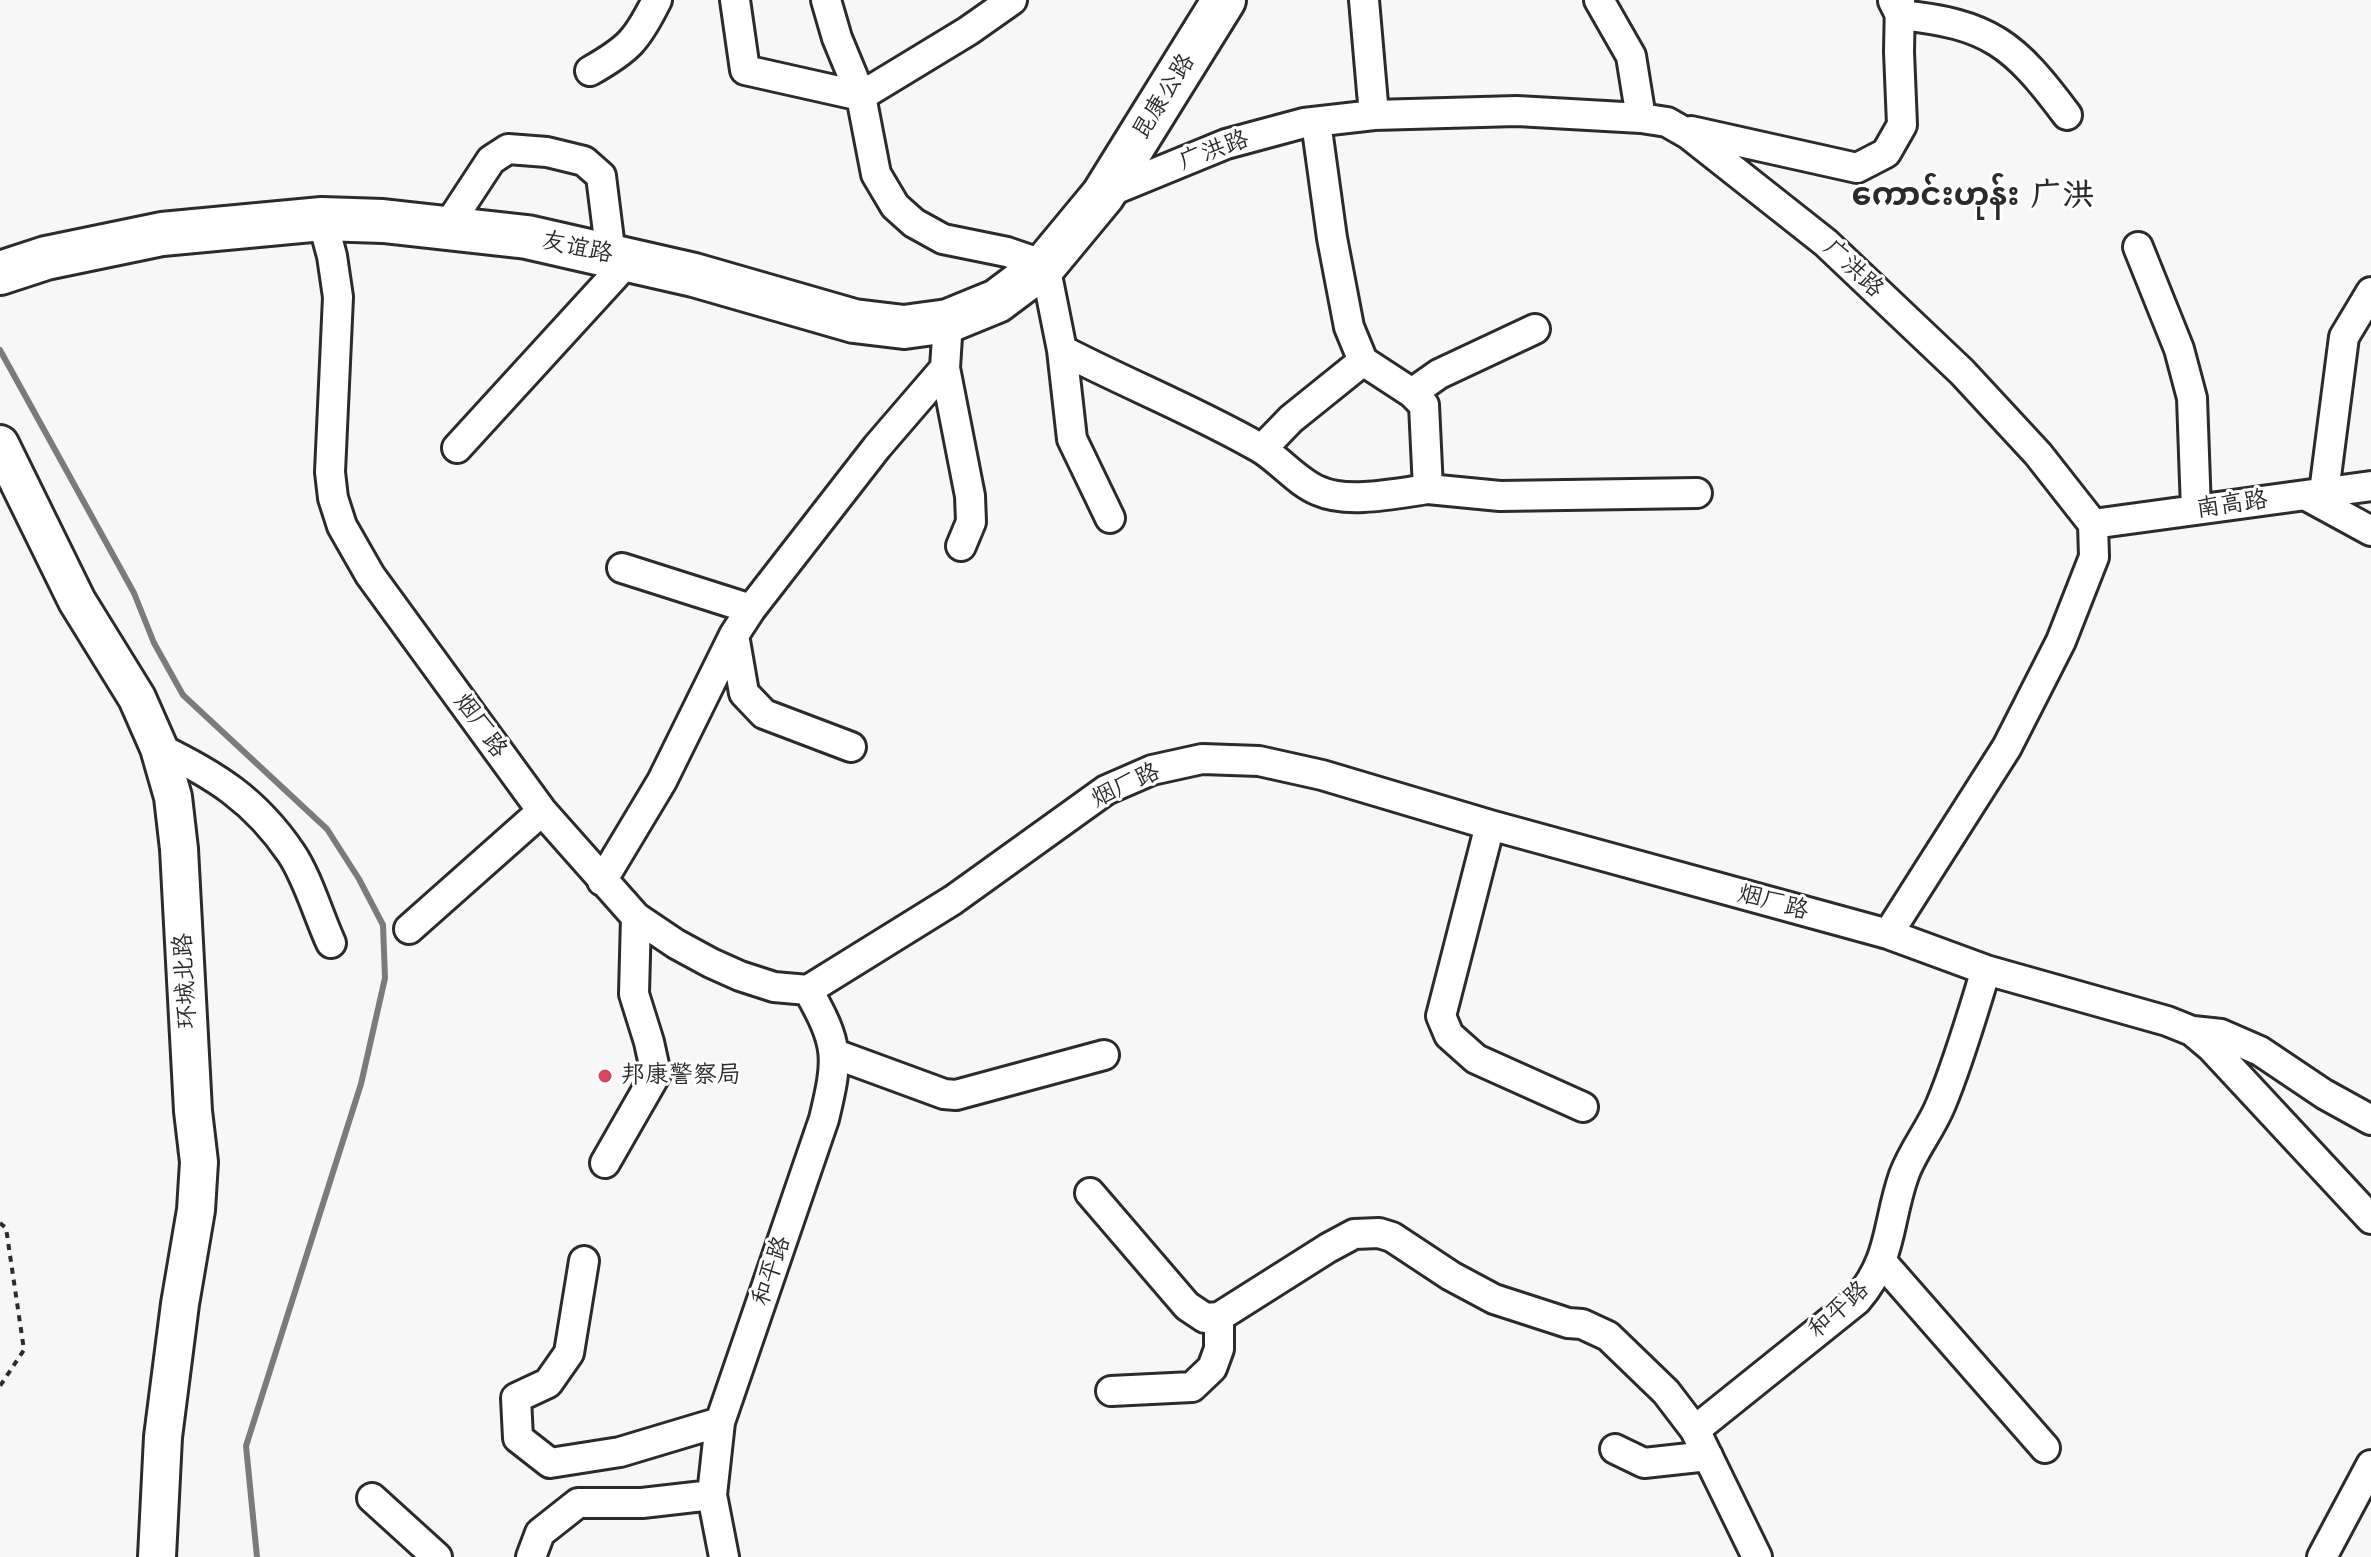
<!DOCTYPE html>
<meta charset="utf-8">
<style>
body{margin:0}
canvas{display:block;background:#f7f7f7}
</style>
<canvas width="2371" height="1557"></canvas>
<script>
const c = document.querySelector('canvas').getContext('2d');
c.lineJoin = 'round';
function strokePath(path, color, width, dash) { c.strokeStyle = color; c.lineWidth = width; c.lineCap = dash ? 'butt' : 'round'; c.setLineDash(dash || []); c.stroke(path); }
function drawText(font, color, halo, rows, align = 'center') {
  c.font = font + ' "Shantell Sans","LXGW WenKai TC","Noto Sans Myanmar",sans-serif'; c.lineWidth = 6; c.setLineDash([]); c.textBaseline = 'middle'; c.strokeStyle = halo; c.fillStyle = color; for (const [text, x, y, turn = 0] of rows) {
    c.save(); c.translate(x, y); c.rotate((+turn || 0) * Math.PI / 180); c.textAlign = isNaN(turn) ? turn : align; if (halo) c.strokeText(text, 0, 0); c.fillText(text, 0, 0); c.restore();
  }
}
strokePath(new Path2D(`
 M0 350 134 593 154 643 183 695 327 829 359 879 383 925 385 978 361 1084 246 1446 257 1557`), '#7b7b7b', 6);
const minor = new Path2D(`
 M735 0 745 70 861 96 968 31 1012 0
 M826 0 837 38 861 96 876 174 895 206 914 223 943 239 1007 252 1045 265 1062 350 1072 439 1110 518
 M1364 0 1374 115
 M1599 0 1631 56 1641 118
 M1893 1 1900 15C1990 24 2014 44 2067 115
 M590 71C629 49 637 40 657 0
 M1316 122 1332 238 1349 327 1363 361 1412 393 1424 405 1428 489 1500 496 1697 493
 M1691 131 1857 168 1886 153 1902 125 1899 52 1900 0
 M1104 194 1226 144 1304 123 1374 115 1517 111 1641 118 1667 122 1688 134 1826 243 1962 372 2038 454 2093 524 2094 557 2061 641 2007 747 1888 934
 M322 219 332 256 338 297 330 472 333 498 342 526 370 575 542 811 636 917 676 944 711 963 740 976 774 987 808 990 953 900 1106 790 1152 770 1202 759 1259 761 1322 775 1490 825 1888 934 1986 970 2167 1021 2192 1031 2211 1047 2371 1219
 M447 227 491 160 508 149 547 152 584 161 601 176 611 256
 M2138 247 2179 349 2192 398 2196 510
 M1062 350C1127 384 1196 411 1260 448 1280 460 1297 482 1319 491 1348 504 1398 493 1428 489
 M945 368 970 496 971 522 961 546
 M1412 393 1439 374 1535 329
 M457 448 629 260
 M1262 449 1291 419 1363 361
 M2324 492 2344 337 2371 292
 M2305 495 2371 531
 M2093 524 2371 486
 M622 568 751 609
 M734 635 744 693 764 714 851 747
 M159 748C215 775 255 800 291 853 307 876 319 917 331 943
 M1490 825 1441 1016 1449 1035 1476 1059 1583 1107
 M602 881 662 781 734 635 751 609 877 447 945 368 948 321
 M409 929 542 811
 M2193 1031 2221 1034 2260 1051 2324 1094 2371 1120
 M835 1054 944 1094 956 1095 1104 1055
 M605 1163 656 1074 649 1042 634 994 636 917
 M1090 1193 1187 1306 1205 1318 1219 1317 1328 1248 1354 1234 1379 1233 1392 1237 1451 1276 1494 1299 1568 1323 1582 1324 1608 1336 1666 1392 1695 1430
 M584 1261 569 1353 548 1383 516 1398 518 1438 550 1463 620 1452 720 1422
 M1882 1262 2045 1448
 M1111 1391 1192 1387 1212 1368 1219 1349V1317
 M1615 1449 1644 1463 1708 1456
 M372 1498 437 1557
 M531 1557 540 1533 578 1503H642L712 1495
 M724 1557 712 1495 720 1422 824 1119C839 1057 839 1045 808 990
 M1757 1557 1695 1430 1857 1300C1893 1258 1887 1223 1904 1175 1913 1150 1931 1129 1941 1104 1959 1061 1972 1015 1986 970
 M2322 1557 2371 1465`);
const major = new Path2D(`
 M0 444 77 601 137 698 159 748 173 797 179 849 193 1111 199 1162 196 1210 180 1304 163 1437 157 1557`);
const highway = new Path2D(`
 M0 273 46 258 162 234 322 219 383 221 527 237 694 275 854 321 904 327 948 321 997 301 1045 265 1103 195 1224 0`);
strokePath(minor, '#2b2b2b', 34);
strokePath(major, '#2b2b2b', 42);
strokePath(highway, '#2b2b2b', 48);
strokePath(new Path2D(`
 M0 1223 6 1228 24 1350 0 1386`), '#2b2b2b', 4, [6, 6]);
strokePath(minor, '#fff', 28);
strokePath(major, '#fff', 36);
strokePath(highway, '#fff', 42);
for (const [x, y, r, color] of [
 [605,1076,8,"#d1495b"]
]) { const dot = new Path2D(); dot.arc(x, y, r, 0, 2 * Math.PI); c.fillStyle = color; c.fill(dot); strokePath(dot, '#fff', 3); }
drawText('24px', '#2b2b2b', '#fff', [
 ["昆康公路",1164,97,-58],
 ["广洪路",1214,151,-20],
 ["友谊路",577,248,12],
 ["广洪路",1853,269,43],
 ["南高路",2232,505,-8],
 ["烟厂路",480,726,54],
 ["烟厂路",1126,786,-25],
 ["烟厂路",1773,903,15],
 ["环城北路",186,981,-93],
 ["和平路",772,1271,-71],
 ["和平路",1839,1310,-42]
]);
drawText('24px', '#2b2b2b', '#fff', [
 ["邦康警察局",621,1076]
], 'left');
drawText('bold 32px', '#2b2b2b', '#fff', [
 ["ကောင်းဟုန်း 广洪",1973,197]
]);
</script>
